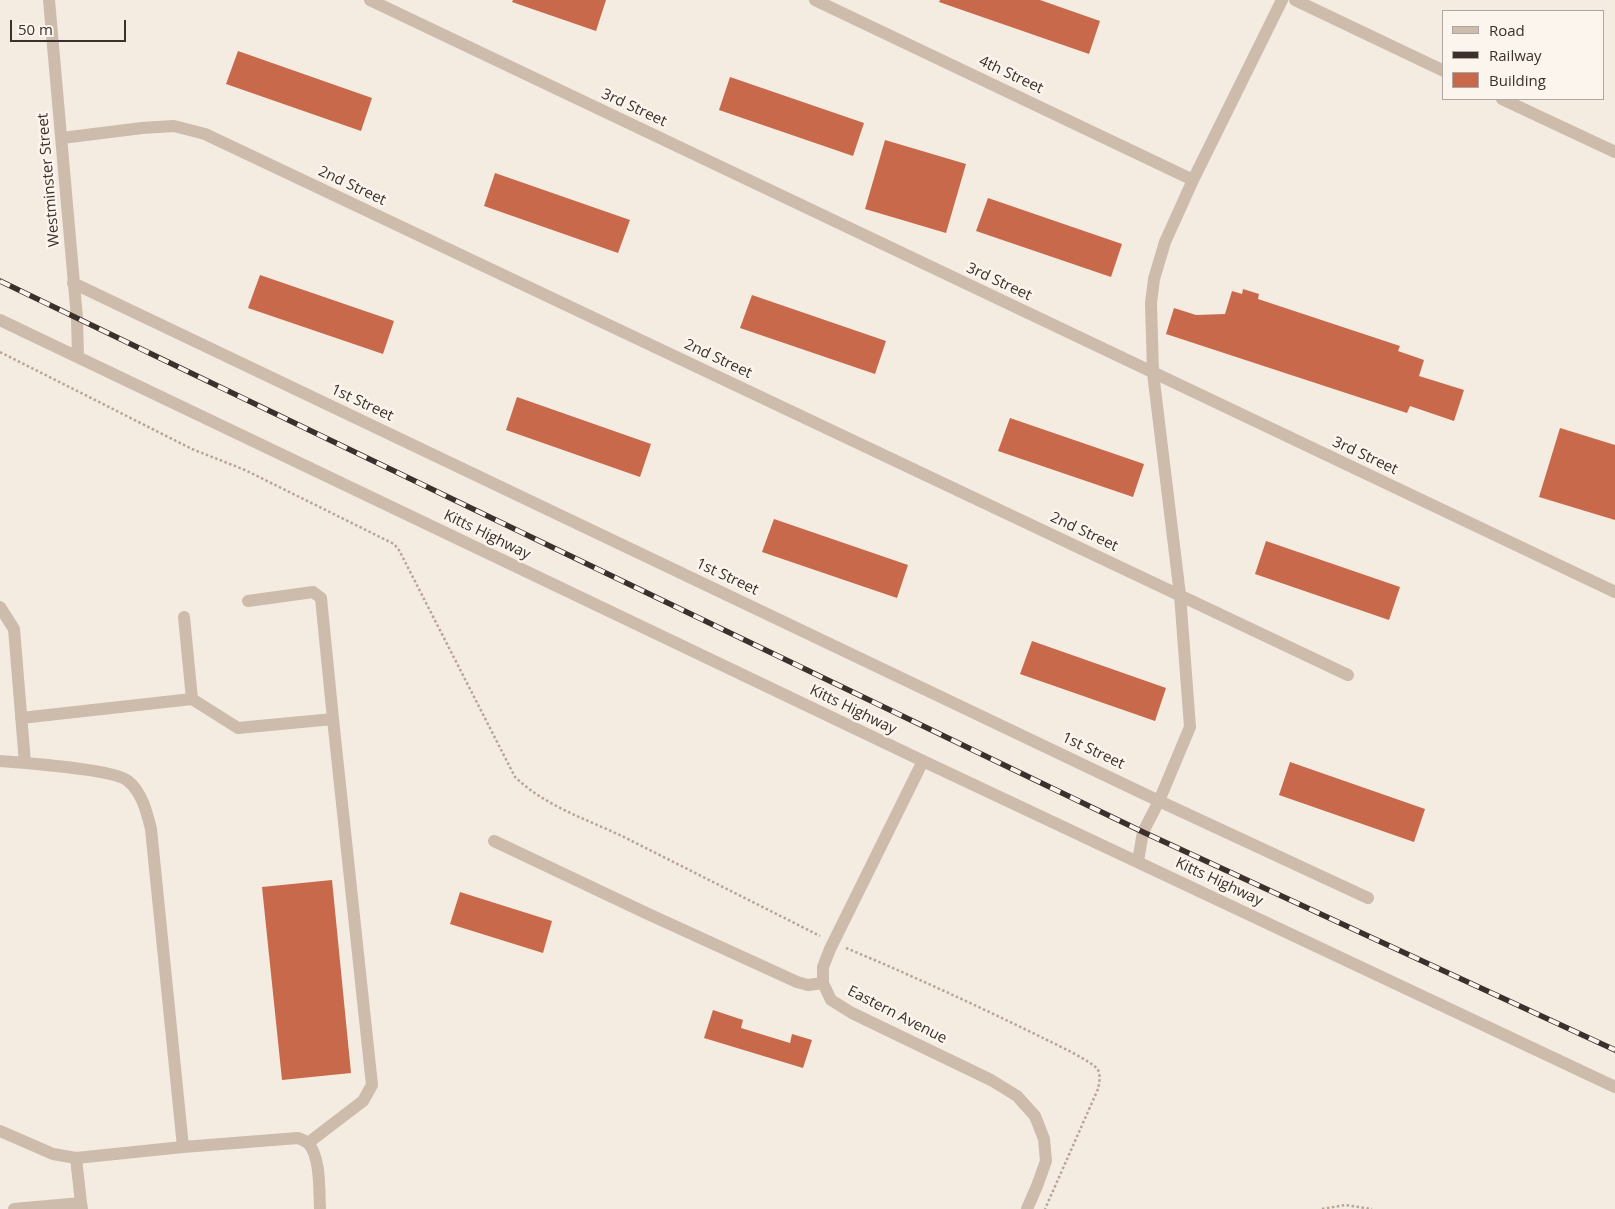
<!DOCTYPE html>
<style>
body{margin:0}
#map{position:relative;width:1615px;height:1209px;overflow:hidden;background:#f4ebe1;font-family:"Open Sans",sans-serif}
canvas{display:block}
.legend{position:absolute;left:1442px;top:10px;width:162px;height:90px;box-sizing:border-box;background:#fbf5ee;border:1px solid #aea6a0;margin:0;padding:6px 9px;list-style:none;font-size:15px;color:#3b302b}
.legend li{display:flex;align-items:center;gap:10px;height:25px}
.legend b{width:25px;border:1px solid #aea6a0}
.scale{position:absolute;left:10px;top:20px;width:116px;height:22px;box-sizing:border-box;border:2px solid #3b302b;border-top:0;padding-left:6px;font-size:15px;line-height:18px;white-space:nowrap;color:#3b302b;-webkit-text-stroke:4px #fbf5ee;paint-order:stroke}
</style>
<div id="map">
<canvas width="1615" height="1209"></canvas>
<ul class="legend">
<li><b style="height:6px;background:#cdbbac"></b>Road</li>
<li><b style="height:6px;background:#3b302b"></b>Railway</li>
<li><b style="height:14px;background:#c8694b"></b>Building</li>
</ul>
<div class="scale">50 m</div>
</div>
<script>
const c = document.querySelector('canvas').getContext('2d');
c.lineJoin = 'round';
function fillPath(path, color) { c.fillStyle = color; c.fill(path, 'evenodd'); }
function strokePath(path, color, width, dash) { c.strokeStyle = color; c.lineWidth = width; c.lineCap = dash ? 'butt' : 'round'; c.setLineDash(dash || []); c.stroke(path); }
function drawText(font, color, halo, rows, align = 'center') {
  c.font = font + ' "Open Sans",sans-serif'; c.lineWidth = 5; c.setLineDash([]); c.textBaseline = 'middle'; c.strokeStyle = halo; c.fillStyle = color; for (const [text, x, y, turn = 0] of rows) {
    c.save(); c.translate(x, y); c.rotate((+turn || 0) * Math.PI / 180); c.textAlign = isNaN(turn) ? turn : align; if (halo) c.strokeText(text, 0, 0); c.fillText(text, 0, 0); c.restore();
  }
}
fillPath(new Path2D(`
 M513 0H606L596 31 512 2Z
 M940 0H1040L1100 21 1089 54 939 2Z
 M238 51 372 98 361 131 226 84Z
 M730 77 864 123 853 156 719 110Z
 M885 140 966 164 946 233 865 209Z
 M495 173 630 220 618 253 484 206Z
 M988 198 1122 244 1111 277 976 231Z
 M260 275 394 321 383 354 248 308Z
 M1243 289 1259 294 1258 299 1400 346 1398 351 1424 360 1419 376 1464 390 1454 421 1410 406 1407 413 1166 334 1174 308 1196 315 1225 314 1232 291 1242 294Z
 M752 295 886 341 875 374 740 328Z
 M517 397 651 444 640 477 506 430Z
 M1010 418 1144 464 1133 497 998 451Z
 M1560 428 1615 445V520L1539 497Z
 M774 519 908 565 897 598 762 552Z
 M1266 541 1400 587 1389 620 1255 574Z
 M1032 641 1166 688 1155 721 1020 674Z
 M1290 762 1425 809 1414 842 1279 795Z
 M332 880 351 1073 282 1080 262 887Z
 M460 892 552 921 543 953 450 924Z
 M713 1010 743 1020 741 1028 790 1043 792 1034 812 1040 803 1068 704 1038Z`), '#c8694b');
strokePath(new Path2D(`
 M0 352 192 449 245 470 394 544 399 550 515 777C545 806 586 819 624 837 689 870 755 903 820 936
 M846 948C913 976 978 1006 1043 1038 1053 1043 1094 1062 1098 1070 1101 1076 1099 1084 1098 1089L1045 1209
 M1322 1209 1345 1205 1372 1209`), '#b9a596', 2.5, [2.5, 2.5]);
strokePath(new Path2D(`
 M49 0 77 318 78 357
 M370 0 1615 592
 M815 0 1193 180
 M1295 0 1444 71
 M1502 99 1615 152
 M62 138 142 128 174 126 205 134 1348 675
 M73 283 1159 801 1368 898
 M0 320 923 761 1615 1087
 M248 601 313 592 321 598 333 719 372 1085 363 1101 308 1143
 M0 607 14 629 25 763
 M184 617 192 699 238 728 333 719
 M21 718 192 699
 M0 761C23 763 115 769 128 781 142 792 147 813 151 829L183 1147 298 1138C301 1139 305 1141 308 1143 321 1157 319 1191 320 1209
 M923 761 830 949 823 967V983L831 1000 852 1013 991 1080 1017 1096 1035 1116 1044 1139 1046 1161 1037 1186 1027 1209
 M494 841 646 913 797 982 808 985 823 983
 M1138 861 1143 832 1159 801 1190 727 1180 595 1153 373 1151 303 1154 279 1165 242 1193 180 1282 0
 M0 1131 53 1154 76 1158 183 1147
 M76 1158 81 1203
 M14 1209 81 1203 82 1209`), '#cdbbac', 12);
const rail = new Path2D(`
 M0 281 1143 832 1615 1050`);
strokePath(rail, '#3b302b', 5.5);
strokePath(rail, '#fbf5ee', 4, [11]);
drawText('15px', '#3b302b', '#fbf5ee', [
 ["4th Street",1011,75,25],
 ["3rd Street",634,108,25],
 ["Westminster Street",49,180,-95],
 ["2nd Street",352,186,25],
 ["3rd Street",999,282,25],
 ["2nd Street",718,359,25],
 ["1st Street",362,403,25],
 ["3rd Street",1365,456,25],
 ["2nd Street",1084,532,25],
 ["Kitts Highway",487,535,26],
 ["1st Street",727,577,25],
 ["Kitts Highway",853,710,26],
 ["1st Street",1093,751,25],
 ["Kitts Highway",1219,882,25],
 ["Eastern Avenue",897,1015,27]
]);
</script>
